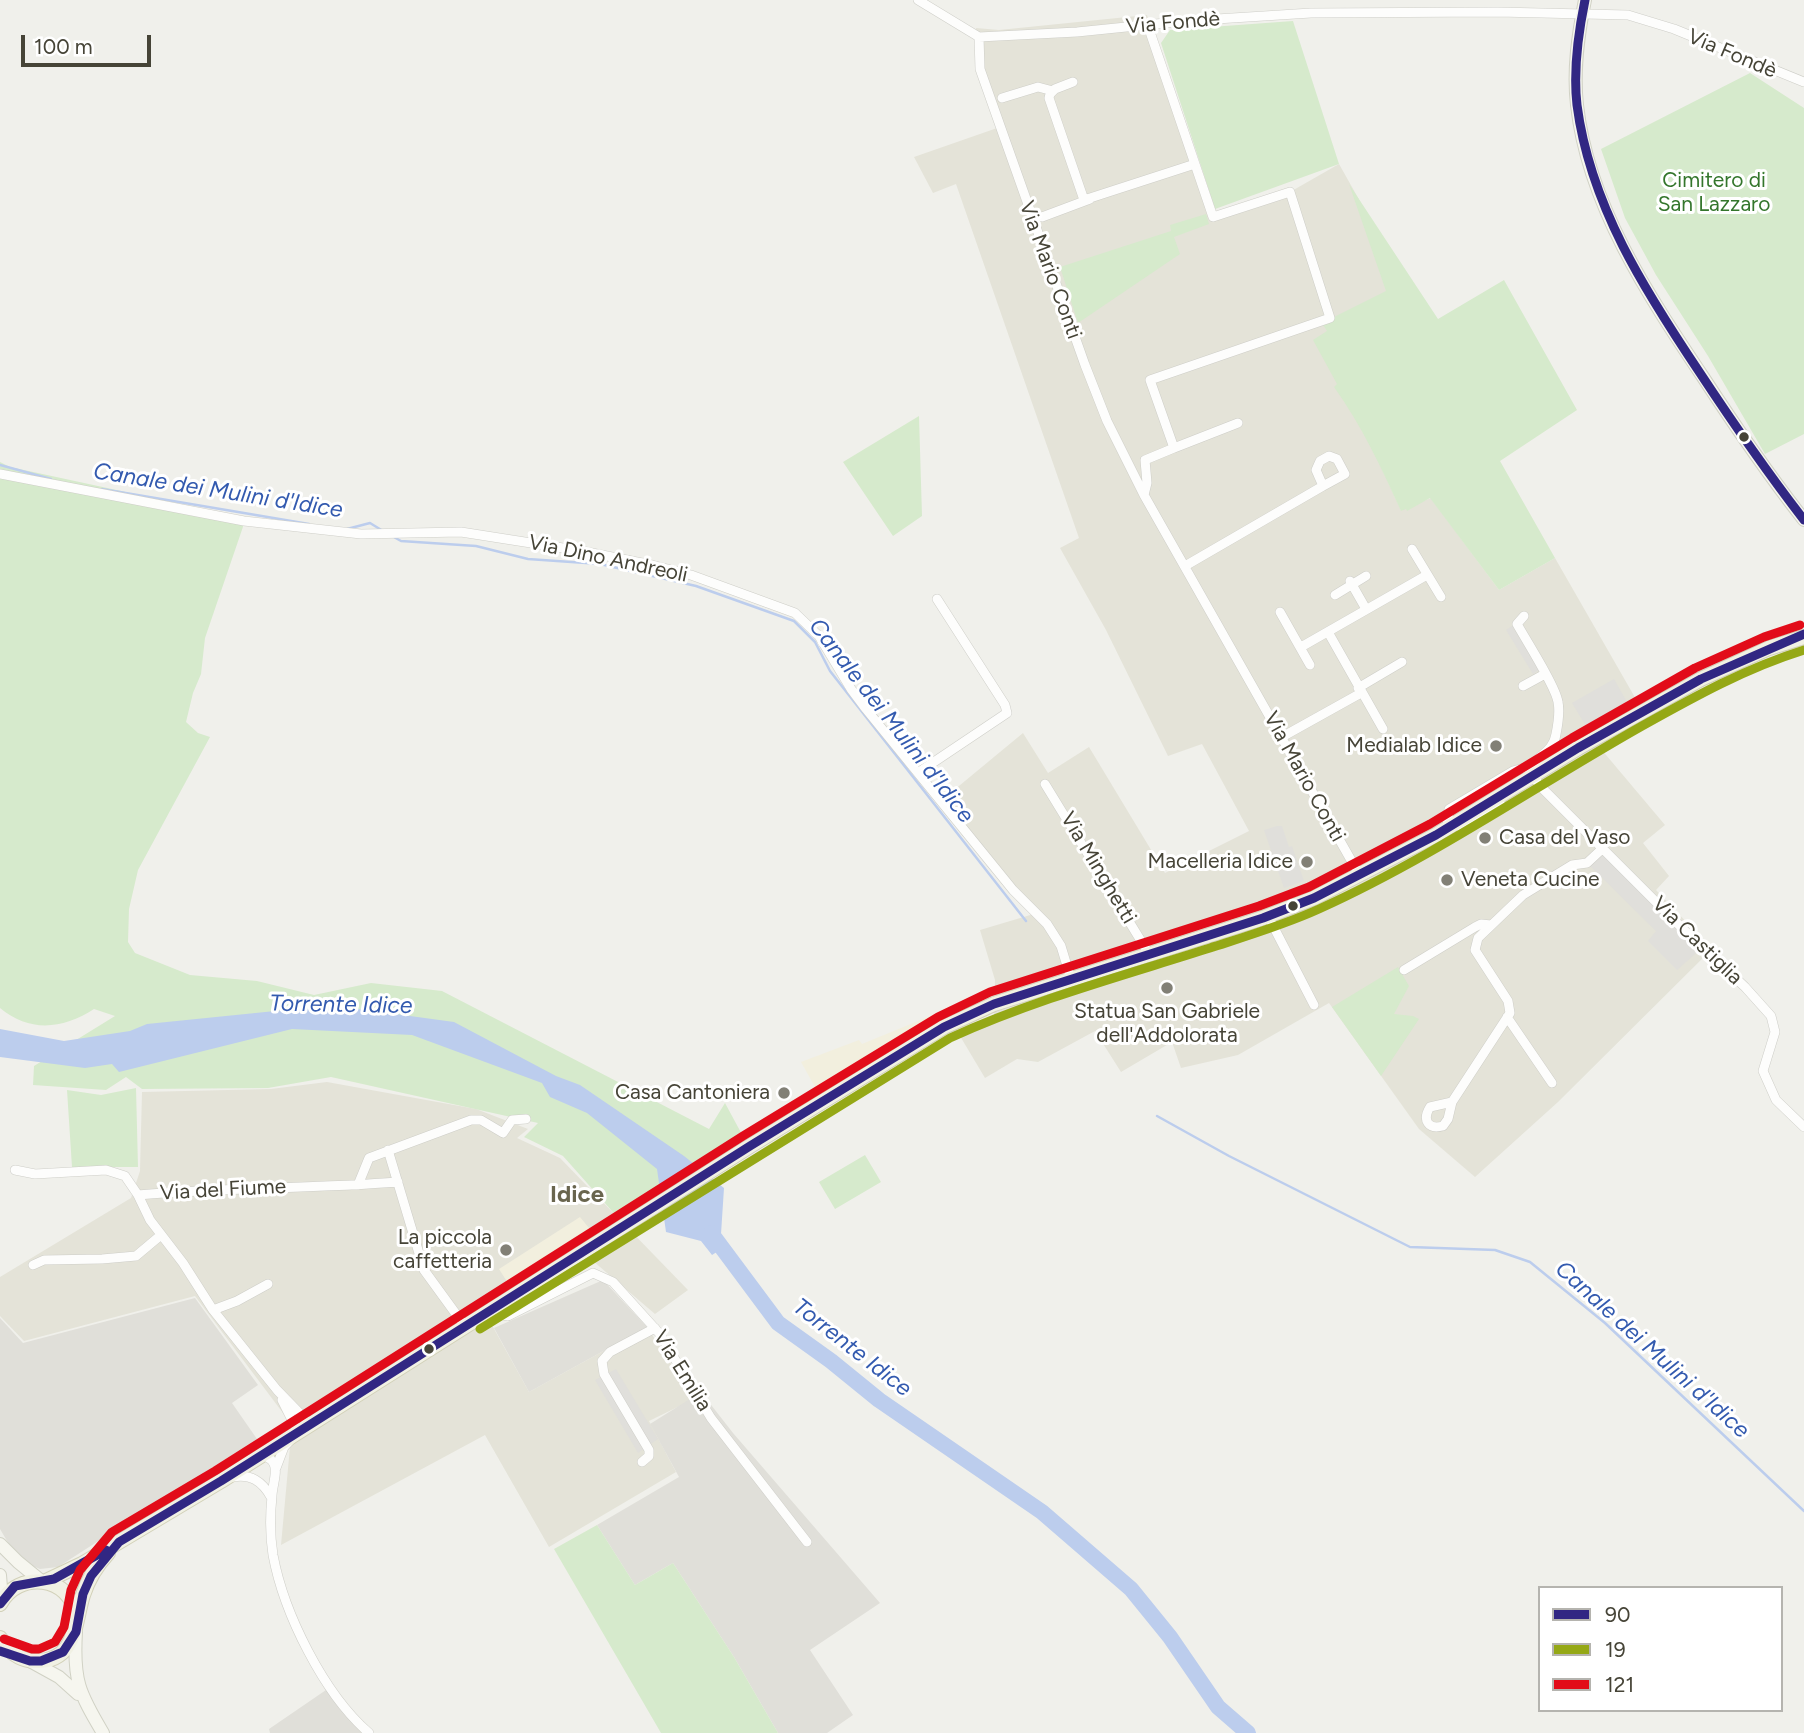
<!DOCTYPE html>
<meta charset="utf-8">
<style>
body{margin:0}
#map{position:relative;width:1804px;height:1733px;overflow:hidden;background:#f0f0eb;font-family:Figtree,sans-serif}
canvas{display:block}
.legend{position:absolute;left:1538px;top:1586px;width:245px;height:126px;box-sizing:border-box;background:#fff;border:2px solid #b5b4af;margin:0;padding:9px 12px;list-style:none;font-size:21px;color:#464437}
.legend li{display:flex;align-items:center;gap:14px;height:35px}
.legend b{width:35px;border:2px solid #b5b4af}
.scale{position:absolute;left:21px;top:35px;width:130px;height:32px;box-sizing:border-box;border:4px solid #464437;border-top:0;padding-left:9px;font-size:21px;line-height:24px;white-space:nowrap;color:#464437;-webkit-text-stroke:5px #fff;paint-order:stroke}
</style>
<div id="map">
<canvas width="1804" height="1733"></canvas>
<ul class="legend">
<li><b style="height:9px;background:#312783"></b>90</li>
<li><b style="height:9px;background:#95a816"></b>19</li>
<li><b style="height:9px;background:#e20c19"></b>121</li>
</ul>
<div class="scale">100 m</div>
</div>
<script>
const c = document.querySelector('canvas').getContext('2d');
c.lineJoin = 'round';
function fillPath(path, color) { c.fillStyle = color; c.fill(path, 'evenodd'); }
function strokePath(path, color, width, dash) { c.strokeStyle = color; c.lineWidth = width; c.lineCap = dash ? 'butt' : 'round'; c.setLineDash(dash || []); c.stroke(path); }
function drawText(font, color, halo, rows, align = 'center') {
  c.font = font + ' Figtree,sans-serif'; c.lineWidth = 6; c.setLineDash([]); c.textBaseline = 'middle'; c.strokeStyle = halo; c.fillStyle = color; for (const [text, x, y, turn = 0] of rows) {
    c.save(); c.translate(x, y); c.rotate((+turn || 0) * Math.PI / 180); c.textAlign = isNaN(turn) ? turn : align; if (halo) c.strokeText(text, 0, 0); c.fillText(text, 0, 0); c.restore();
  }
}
fillPath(new Path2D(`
 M1147 15 1213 217 1290 192 1339 164 1405 281 1351 369 1364 429 1401 510 1431 498 1499 590 1555 558 1637 701 1667 711 1601 749 1665 825 1643 843 1669 876 1656 890 1712 949 1558 1102 1475 1177 1419 1129 1329 1003 1238 1055 1181 1068 1172 1042 1121 1072 1095 1031 1038 1062 1017 1059 985 1078 957 1031 994 1015 995 980 980 930 1037 913 942 800 1023 733 1048 773 1089 747 1165 873 1249 831 1202 744 1168 756 1106 630 1060 548 1079 538 956 184 933 193 914 157 1000 127 980 69 976 28 999 30Z
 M327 1082 476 1109 528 1129 517 1138 560 1158 688 1290 655 1314 593 1261 488 1318 529 1392 647 1327 694 1399 649 1421 676 1472 549 1547 485 1435 281 1545 292 1425 195 1296 24 1341 0 1316V1277L131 1198 140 1171 142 1092 271 1089Z`), '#e4e3d8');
fillPath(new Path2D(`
 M940 1012 943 1017 819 1094 801 1062 859 1040 862 1044Z
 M580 1217 594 1234 511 1288 499 1269Z`), '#f2efde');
fillPath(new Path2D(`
 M603 1280 647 1327 529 1392 494 1328Z
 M195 1298 258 1385 232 1403 257 1439 58 1567 40 1569 26 1563 16 1556 0 1529V1318L23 1343Z
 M701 1392 733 1433 880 1603 810 1650 853 1715 827 1733H778L734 1657 673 1563 635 1585 597 1525 679 1477 650 1424Z
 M326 1690 338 1698 374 1733H270L269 1729Z`), '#e0dfd9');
fillPath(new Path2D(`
 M1293 21 1339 164 1215 209 1161 43 1170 30Z
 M1750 73 1804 108V434L1765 454 1708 356 1656 275 1625 218 1601 149Z
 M1349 184 1438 319 1504 280 1577 410 1500 461 1555 558 1499 590 1430 498 1407 511 1406 509 1401 511C1381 467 1362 426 1334 387L1337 384 1313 340 1327 331 1322 323 1386 291Z
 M1206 214 1209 224 1174 237 1180 254 1078 323 1060 267 1171 231 1170 225Z
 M919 416 922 516 893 536 843 462Z
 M0 462 10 467 246 518 205 638 201 674 193 693 186 722 198 733 210 737 138 870 129 909 128 942 135 953 190 975 257 981 314 995 371 983 442 991 709 1129 725 1103 745 1140 619 1219 563 1156 524 1137 538 1123 331 1077 268 1088 142 1089 126 1077 106 1090 33 1085 34 1066 115 1016 94 1009C63 1029 30 1033 0 1008Z
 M1398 967 1409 986 1394 1014 1413 1016 1419 1019 1381 1076 1332 1007Z
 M136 1088 138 1167H72L67 1090 101 1095Z
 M865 1155 881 1182 835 1209 819 1182Z
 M597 1525 635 1585 673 1563 734 1657 778 1733H661L554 1549Z`), '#d6eacc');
fillPath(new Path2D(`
 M1512 626 1539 670 1533 674 1506 630Z
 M1614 679 1627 702 1586 726 1572 703Z
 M1277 826H1282L1289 847 1292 846 1304 881 1284 888 1264 830Z
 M1602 849 1703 947 1677 970 1648 941 1656 931 1587 863Z
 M616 1369 658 1439 638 1453 595 1380Z`), '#e0dfdb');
fillPath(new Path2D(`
 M344 1007 454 1022 556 1076 580 1085 684 1156 724 1188 721 1234 728 1245 712 1255 701 1241 666 1232 657 1169 587 1113 550 1097 542 1083 412 1035 292 1029 119 1072 112 1064 85 1068 0 1057V1029L64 1041 130 1031 147 1024 285 1010Z`), '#bccded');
strokePath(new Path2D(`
 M0 465 51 479
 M102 489 309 524
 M347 529 370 523 383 531
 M392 536 401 541 476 546 528 559 600 564 696 586 794 621 815 642 830 671 1026 921
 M1157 1116 1229 1156 1410 1247 1495 1250 1530 1262 1605 1323 1804 1511`), '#bccded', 2.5);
strokePath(new Path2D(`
 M711 1233 778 1323 831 1361 879 1400 1042 1512 1131 1589 1170 1637 1218 1707 1248 1733`), '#bccded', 16);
const street = new Path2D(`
 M918 0 979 37 1077 32 1185 21 1311 13 1498 12 1628 15 1674 29 1804 82
 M979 37 980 69 992 103 1085 365 1107 421 1144 495 1360 876
 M1073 82 1055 89 1050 94 1049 98 1083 197 1087 199 1195 164
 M1002 98 1038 87 1053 91
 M1042 217 1090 199
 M1174 448 1238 423
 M1329 456 1337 459 1345 474 1323 486 1316 470 1320 461Z
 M0 474 244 521 361 534 461 532 582 551 652 565 691 575 795 613 819 636 851 689 866 709 1013 890 1047 924 1061 946 1071 979
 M1144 495 1147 483 1145 460 1174 448 1150 380 1330 318 1290 192 1213 217 1148 26
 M1412 549 1441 597
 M1185 566 1323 486
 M1350 581 1366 609
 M1335 595 1366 576
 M1280 612 1310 665
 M1524 616 1517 624C1526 640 1556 687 1558 702 1560 712 1558 724 1556 734 1552 762 1516 755 1541 787L1682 928 1745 987 1771 1016 1775 1032 1763 1071 1776 1100 1804 1127
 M1328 632 1383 729
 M1301 647 1427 575
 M1523 686 1545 674
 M1358 688 1402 662
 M1282 737 1361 693
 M919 772 1007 713 1005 705 937 599
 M1045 784 1149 954
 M1456 824 1464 830 1500 807V796
 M1447 829 1449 809 1513 771 1531 766
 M1268 916 1314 1005
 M1404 970 1475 927 1481 924 1491 925
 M1507 1017 1552 1083
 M1452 1102 1448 1119 1443 1126C1428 1130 1422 1120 1430 1107L1452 1102 1510 1013 1508 1001 1475 950 1478 938 1523 895 1572 865 1587 863 1602 849
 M388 1150 424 1270 464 1325
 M15 1170 35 1174 106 1170 125 1176 138 1195C225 1187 311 1189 398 1182
 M358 1185 369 1158 471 1120H481L503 1133 512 1120 526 1119
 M138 1195 150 1220 183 1263 213 1310 277 1390 310 1424
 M33 1265 44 1260 102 1259 136 1256 161 1235
 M491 1308 498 1314 508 1316 593 1273 613 1282 659 1333 711 1418 807 1542
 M213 1310 237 1301 268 1284
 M262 1455C268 1457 272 1459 274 1464 278 1472 272 1487 272 1496 270 1515 270 1536 273 1555 284 1614 324 1694 369 1733
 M642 1462 649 1456V1450L604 1374 602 1361 610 1352 655 1328
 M276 1468 284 1447 298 1432 282 1400
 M233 1477C251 1474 262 1481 271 1497`);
const secondary = new Path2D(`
 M1585 0C1578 35 1573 70 1577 105 1588 205 1648 295 1703 377 1735 426 1768 474 1804 520
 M0 1544 18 1562 40 1580
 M0 1575 2 1600
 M76 1632C73 1680 79 1693 103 1733
 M30 1661 59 1677 78 1694`);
const primary = new Path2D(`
 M46 1581 82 1564 221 1481 750 1146 944 1027 994 1004 1263 918 1314 898 1436 835 1578 748 1701 679 1769 648 1804 637
 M0 1604C18 1570 71 1575 76 1616
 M0 1638C8 1651 19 1660 34 1661 77 1663 74 1623 83 1595 88 1579 97 1565 108 1553`);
strokePath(street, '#cecec8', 10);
strokePath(secondary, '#d0d1c4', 14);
strokePath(primary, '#d2d1b9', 16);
strokePath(street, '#fdfdfc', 9);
strokePath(secondary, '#f6f6ef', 12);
strokePath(primary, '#f1f1e4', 14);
strokePath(new Path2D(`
 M1585 0C1578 34 1573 70 1577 105 1590 205 1645 291 1700 373 1733 423 1767 472 1804 520
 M0 1604 15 1586 54 1579 106 1550
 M0 1651 30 1661H41L63 1652 76 1632 83 1594 91 1576 119 1542 221 1481 750 1146 944 1027 994 1004 1263 918 1314 898 1436 835 1578 748 1701 679 1804 634`), '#312783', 9);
strokePath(new Path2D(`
 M480 1329 950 1038C1033 1000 1122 976 1210 948 1247 936 1284 925 1319 909 1432 858 1534 787 1642 726 1694 697 1746 668 1804 650`), '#95a816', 9);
strokePath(new Path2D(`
 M4 1639 32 1649H39L55 1642 64 1627 71 1590 80 1570 112 1532 215 1471 743 1136 938 1017 990 992 1259 906 1309 887 1430 824 1572 738 1695 668 1764 637 1800 625`), '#e20c19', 9);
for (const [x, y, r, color] of [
 [1744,437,6,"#464437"],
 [1496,746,7,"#828076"],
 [1485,838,7,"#828076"],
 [1307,862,7,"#828076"],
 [1447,880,7,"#828076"],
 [1293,906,6,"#464437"],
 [1167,988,7,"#828076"],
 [784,1093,7,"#828076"],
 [506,1250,7,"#828076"],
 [429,1349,6,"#464437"]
]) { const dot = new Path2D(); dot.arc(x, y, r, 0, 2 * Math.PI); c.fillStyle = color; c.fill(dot); strokePath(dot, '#fff', 2.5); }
drawText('21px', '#464437', '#fff', [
 ["Via Fondè",1173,23,-5],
 ["Via Fondè",1732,54,23],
 ["Via Mario Conti",1050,270,70],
 ["Via Dino Andreoli",608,559,12],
 ["Via Mario Conti",1304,777,61],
 ["Via Minghetti",1098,868,59],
 ["Via Castiglia",1697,941,44],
 ["Via del Fiume",223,1190,-3],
 ["Via Emilia",682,1371,58]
]);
drawText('21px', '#34762c', '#fff', [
 ["Cimitero di",1714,181],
 ["San Lazzaro",1714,205]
]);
drawText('21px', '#464437', '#fff', [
 ["Medialab Idice",1482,746],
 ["Casa del Vaso",1499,838,"left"],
 ["Macelleria Idice",1293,862],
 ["Veneta Cucine",1461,880,"left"],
 ["Statua San Gabriele",1167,1012,"center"],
 ["dell'Addolorata",1167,1036,"center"],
 ["Casa Cantoniera",770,1093],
 ["La piccola",492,1238],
 ["caffetteria",492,1262]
], 'right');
drawText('italic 23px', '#335aaf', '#fff', [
 ["Canale dei Mulini d'Idice",218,491,9],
 ["Canale dei Mulini d'Idice",891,721,52],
 ["Torrente Idice",341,1005,1],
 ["Torrente Idice",852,1348,38],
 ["Canale dei Mulini d'Idice",1652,1350,42]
]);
drawText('bold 24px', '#69654e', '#fff', [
 ["Idice",577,1195]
]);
</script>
